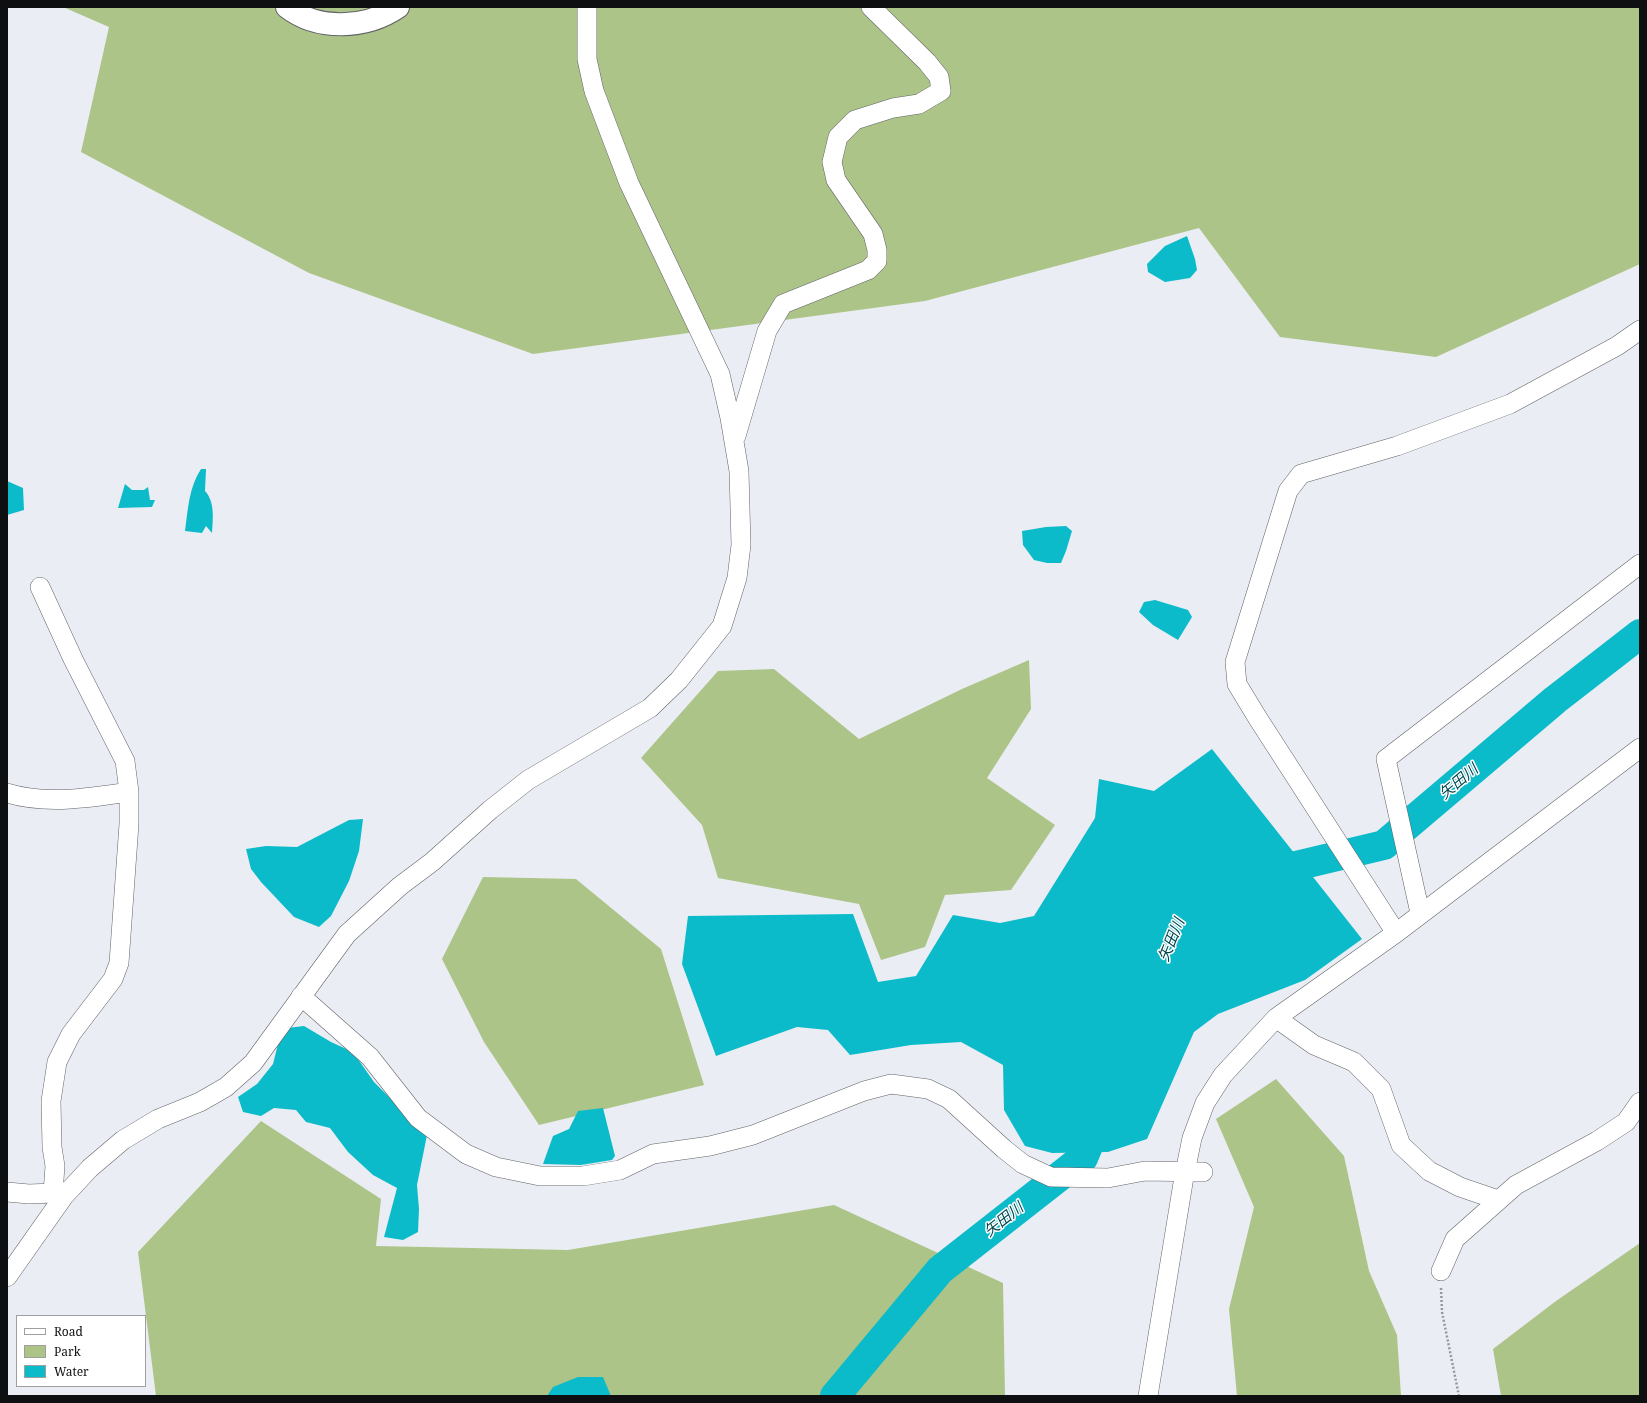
<!DOCTYPE html>
<meta charset="utf-8">
<style>
body{margin:0}
#map{position:relative;width:1647px;height:1403px;overflow:hidden;background:#ebedf4;font-family:"Noto Serif",serif}
canvas{display:block}
.frame{position:absolute;inset:0;border:8px solid #0e0f11;pointer-events:none}
.legend{position:absolute;left:16px;top:1315px;width:130px;height:72px;box-sizing:border-box;background:#fff;border:1px solid #9f9fa0;margin:0;padding:5px 7px;list-style:none;font-size:12px;color:#0e0f11}
.legend li{display:flex;align-items:center;gap:8px;height:20px}
.legend b{width:20px;border:1px solid #9f9fa0}
</style>
<div id="map">
<canvas width="1647" height="1403"></canvas>
<div class="frame"></div>
<ul class="legend">
<li><b style="height:5px;background:#fff"></b>Road</li>
<li><b style="height:11px;background:#acc487"></b>Park</li>
<li><b style="height:11px;background:#0cbbca"></b>Water</li>
</ul>
</div>
<script>
const c = document.querySelector('canvas').getContext('2d');
c.lineJoin = 'round';
function fillPath(path, color) { c.fillStyle = color; c.fill(path, 'evenodd'); }
function strokePath(path, color, width, dash) { c.strokeStyle = color; c.lineWidth = width; c.lineCap = dash ? 'butt' : 'round'; c.setLineDash(dash || []); c.stroke(path); }
function drawText(font, color, halo, rows, align = 'center') {
  c.font = font + ' "Noto Serif","Noto Sans JP",serif'; c.lineWidth = 3; c.setLineDash([]); c.textBaseline = 'middle'; c.strokeStyle = halo; c.fillStyle = color; for (const [text, x, y, turn = 0] of rows) {
    c.save(); c.translate(x, y); c.rotate((+turn || 0) * Math.PI / 180); c.textAlign = isNaN(turn) ? turn : align; if (halo) c.strokeText(text, 0, 0); c.fillText(text, 0, 0); c.restore();
  }
}
fillPath(new Path2D(`
 M63 7H1640V264L1436 357 1280 337 1199 228 925 301 533 354 309 273 81 152 109 27Z
 M1029 660 1031 709 987 778 1055 825 1011 890 945 895 925 947 881 960 859 904 718 878 702 825 641 758 718 671 774 669 859 739 962 689Z
 M483 877 576 879 661 949 704 1085 539 1125 484 1042 442 959Z
 M1276 1079 1344 1156 1369 1271 1397 1335 1401 1396H1237L1229 1309 1254 1207 1216 1119Z
 M261 1121 381 1199 376 1246 568 1250 834 1205 1003 1283 1005 1396H156L138 1252Z
 M1640 1243V1396H1501L1493 1349 1556 1301Z`), '#acc487');
fillPath(new Path2D(`
 M1187 236 1195 259 1197 270 1190 278 1165 282 1148 272 1147 264 1165 246Z
 M201 469H206L205 491C215 502 213 518 212 533L206 526 202 533 185 531C188 509 189 487 201 469Z
 M7 481 23 488 24 510 7 515Z
 M125 484 132 490H144L148 487 150 500H155L152 507 118 508Z
 M1066 526 1072 531 1066 551 1061 563H1047L1034 560 1023 545 1022 531 1046 527Z
 M1155 600 1188 610 1192 617 1178 640 1153 625 1139 612 1144 602Z
 M1212 749 1362 939 1305 980 1218 1014 1194 1032 1147 1139 1108 1152 1052 1153 1025 1146 1004 1110 1003 1065 961 1042 911 1045 850 1055 828 1030 797 1027 716 1056 682 964 688 916 853 914 878 982 916 976 953 915 1000 923 1034 916 1095 818 1099 779 1154 791Z
 M363 819 359 851 349 881 331 916 319 927 294 917 261 882 251 869 246 849 266 846 297 847 349 820Z
 M304 1026 331 1042 353 1052 374 1082 427 1135 417 1185 419 1209 418 1232 403 1240 384 1237 397 1188 373 1175 348 1152 330 1128 306 1122 296 1110 274 1108 261 1116 243 1112 238 1097 257 1084 273 1064 278 1044 287 1028Z
 M603 1108 615 1156 612 1160 581 1165 543 1164 553 1136 569 1129 578 1111Z
 M578 1377H603L611 1396H547L553 1387Z`), '#0cbbca');
strokePath(new Path2D(`
 M1262 874 1384 845 1555 700 1640 634
 M835 1396 940 1270 1083 1158 1101 1115`), '#0cbbca', 30);
const street = new Path2D(`
 M736 436 767 331 783 304 868 270 877 261V250L873 234 836 180 832 162 838 137 855 120 893 108 919 104 941 91 939 77 927 62 871 7
 M7 793C46 805 90 798 129 792
 M1420 913 1386 759 1640 564
 M1396 933 1257 717 1237 684 1235 662 1288 491 1301 474 1397 446 1510 404 1617 346 1640 330
 M301 996 370 1057 418 1118 466 1154 496 1167 540 1176H583L620 1170 653 1154 710 1146 753 1135 864 1091 891 1084 928 1089 949 1099 1004 1149 1023 1164 1051 1177 1108 1178 1145 1171 1203 1172
 M1276 1018 1314 1045 1354 1062 1381 1089 1401 1145 1429 1171 1460 1187 1498 1200
 M7 1192 29 1194 53 1193 55 1166 52 1147 51 1101 57 1062 71 1034 113 979 119 963 129 824V792L125 761 73 659 40 587
 M1441 1271 1455 1239 1516 1185 1597 1141 1626 1122 1640 1102
 M7 1277 64 1196 90 1168 123 1140 158 1119 200 1102 226 1087 253 1063 347 934 400 886 432 862 490 810 528 780 650 708 679 680 722 626 737 578 741 545 739 471 730 418 720 374 629 183 594 91 587 59V7
 M1148 1396 1184 1177 1192 1138 1205 1103 1223 1075 1276 1018 1396 933 1640 748`);
const secondary = new Path2D(`
 M287 7C318 31 366 29 398 7`);
strokePath(street, '#616368', 20);
strokePath(secondary, '#616368', 24);
strokePath(new Path2D(`
 M1441 1288 1442 1312 1459 1396`), '#96989d', 2.5, [2, 2]);
strokePath(street, '#fff', 19);
strokePath(secondary, '#fff', 22);
drawText('italic 15px', '#01464c', '#fff', [
 ["矢田川",1459,782,-40],
 ["矢田川",1172,940,-68],
 ["矢田川",1004,1220,-38]
]);
</script>
